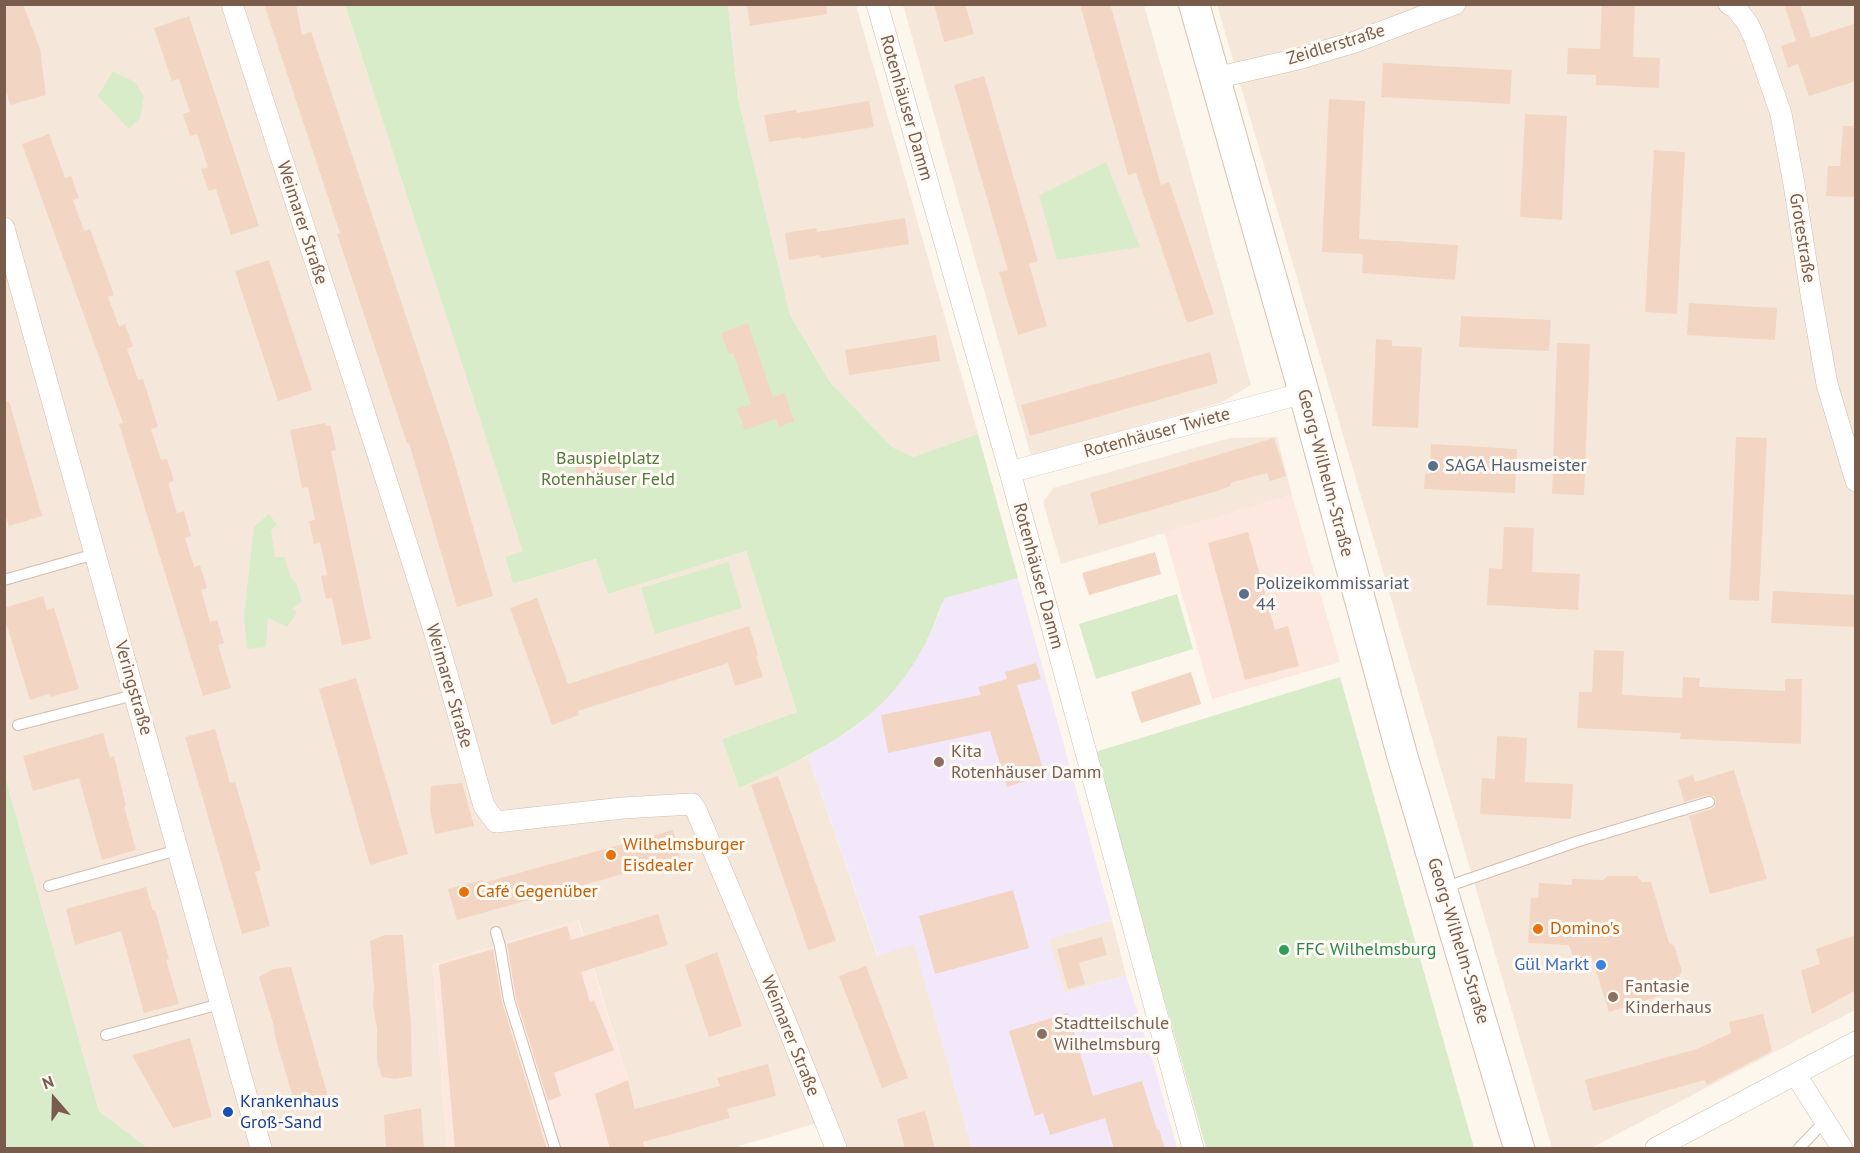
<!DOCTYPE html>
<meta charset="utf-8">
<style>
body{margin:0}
#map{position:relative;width:1860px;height:1153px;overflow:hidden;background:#fdf6ec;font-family:"PT Sans",sans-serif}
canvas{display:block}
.frame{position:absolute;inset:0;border:6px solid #7a5c4d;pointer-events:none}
.north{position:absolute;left:24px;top:1069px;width:60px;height:60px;-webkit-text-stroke:4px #fffaf3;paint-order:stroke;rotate:340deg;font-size:16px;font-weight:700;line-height:24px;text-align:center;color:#7a5c4d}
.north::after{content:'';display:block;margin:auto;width:21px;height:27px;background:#7a5c4d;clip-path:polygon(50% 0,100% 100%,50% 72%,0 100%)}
</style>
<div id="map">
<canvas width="1860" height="1153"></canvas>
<div class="frame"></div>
<div class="north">N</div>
</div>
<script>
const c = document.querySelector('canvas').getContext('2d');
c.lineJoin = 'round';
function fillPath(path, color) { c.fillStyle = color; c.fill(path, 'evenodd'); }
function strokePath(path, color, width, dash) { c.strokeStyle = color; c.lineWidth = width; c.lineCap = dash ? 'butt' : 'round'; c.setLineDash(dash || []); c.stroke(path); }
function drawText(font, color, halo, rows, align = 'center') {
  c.font = font + ' "PT Sans",sans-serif'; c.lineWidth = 6; c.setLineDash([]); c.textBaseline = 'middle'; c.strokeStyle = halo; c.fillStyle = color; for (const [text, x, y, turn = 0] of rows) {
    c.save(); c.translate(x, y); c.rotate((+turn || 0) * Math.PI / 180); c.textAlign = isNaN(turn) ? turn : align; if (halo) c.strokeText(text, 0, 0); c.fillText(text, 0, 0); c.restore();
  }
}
fillPath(new Path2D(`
 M4 5H345L524 552 505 558 513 584 597 559 608 594 746 551 797 712 722 739 739 788 808 756 877 955 914 943 972 1148H839L827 1120 733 1148H646L628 1080 579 920 433 965 447 1148H148L99 1111 5 776Z
 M728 5H856L978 434 913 457 892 447 830 382 790 315 738 98Z
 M903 5H1144L1251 385 1220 403 1031 456Z
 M1217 5H1855V1010L1591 1148H1552Z
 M1277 437 1292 495 1061 564 1043 502 1053 488 1230 438Z
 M1112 920 1126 975 1065 993 1048 939Z`), '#f5e8da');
fillPath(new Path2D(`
 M1292 495 1340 662 1212 699 1164 532Z
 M578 920 628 1080 646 1148H447L433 965Z`), '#fde8e0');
fillPath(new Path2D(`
 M1018 578 1112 920 1049 939 1065 993 1126 975 1157 1075 1177 1148H972L914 944 878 956 808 756 851 730 884 701 898 685 922 650 932 631 945 598Z`), '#f3e8fa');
fillPath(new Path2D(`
 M345 5H728L738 98 790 315 830 382 892 447 913 457 978 434 1018 578 945 598C939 609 936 621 931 632 925 645 918 657 911 668 869 731 805 758 739 788L722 739 797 712 746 551 608 594 596 559 513 584 505 557 523 551Z
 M113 71 135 82 144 97 140 118 129 129 98 96Z
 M1106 162 1140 247 1057 260 1039 195Z
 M269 514 277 525 271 530 275 557H284L291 578 297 585 302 601 292 609 297 612 287 627 268 618 266 647 247 649 244 617 254 527Z
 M728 562 742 608 655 634 641 588Z
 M1177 594 1193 649 1096 679 1079 624Z
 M1340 677 1474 1148H1206L1095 752Z
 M5 776 99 1111 148 1148H5Z`), '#d8ecc9');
fillPath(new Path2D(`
 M4 4H23L40 49 46 95 10 105 4 84Z
 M264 4H296L302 35 311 32 452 454 493 596 457 607 409 443H407L337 234 340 233Z
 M747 4H826L827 14 750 26Z
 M934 4H965L974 34 944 42Z
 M1080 4H1110L1161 185 1169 182 1214 314 1187 323 1136 173 1128 175Z
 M1602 4H1635L1633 57 1660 58 1659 88 1596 85V75L1567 74 1568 48 1600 49Z
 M1784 4H1800L1811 38 1856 23V81L1809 96 1798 64 1788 68 1781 46 1796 41Z
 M189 16 259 226 231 235 216 189 209 191 201 169 208 167 197 134 190 136 183 114 190 112 179 79 172 81 154 28Z
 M1383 63 1512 70 1510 104 1381 97Z
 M984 76 1038 261 1029 264 1047 326 1018 335 999 272 1008 270 954 85Z
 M1329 99 1365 101 1359 239 1458 245 1455 280 1362 273 1363 254 1322 252Z
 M869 101 874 127 801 139V137L769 142 764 115 796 110 797 113Z
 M1525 114 1567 116 1562 220 1520 217Z
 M1843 126H1856V197L1826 196 1828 166H1840Z
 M49 134 65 178 71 176 79 198 73 200 84 231 90 229 114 295 108 297 119 327 125 324 133 346 127 349 138 380 143 379 158 427 151 429 161 460 167 459 174 481 168 483 177 513 184 511 191 536 185 538 194 567 200 565 207 588 201 590 210 622 217 620 224 643 218 645 231 688 203 696 119 424 123 423 22 144Z
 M1654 150 1685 152 1677 314 1645 312Z
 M905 218 909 244 821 258 820 255 789 260 785 233 816 228 817 232Z
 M269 260 312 390 278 401 235 271Z
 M1689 303 1777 308 1775 340 1687 335Z
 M1461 316 1551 320 1549 351 1459 347Z
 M748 323 773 397 785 393 794 421 779 427 776 419 745 430 737 409 751 404 733 353 729 354 721 333Z
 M936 335 940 361 849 375 845 350Z
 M1376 339 1392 340V346L1422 347 1418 428 1372 426Z
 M1557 343 1590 344 1584 495 1552 494Z
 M1210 352 1218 383 1030 436 1021 405Z
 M9 401 42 516 9 526 4 511V402Z
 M325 423 326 426 330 425 334 440 336 450 331 451 371 639 342 645 332 598 326 599 321 576 327 575 320 542 314 544 309 521 315 520 308 487 302 488 290 430Z
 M1736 437 1767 438 1759 601 1729 600Z
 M1274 438 1286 476 1270 481 1267 473 1230 483 1231 486 1217 491 1099 525 1090 493Z
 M1431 444 1517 449 1515 493 1424 489 1425 474H1430Z
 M617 451 623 474 579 485 575 466 599 460 597 456Z
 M1504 527 1534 528 1532 572 1580 574 1578 610 1487 605 1489 568 1502 569Z
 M1248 532 1275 630 1288 626 1299 666 1245 680 1208 543Z
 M1155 552 1161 574 1089 595 1082 573Z
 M1773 591 1856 595V627L1771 623Z
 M43 596 47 610 54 608 79 689 50 697 49 694 30 700 4 616V608Z
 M537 598 568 684 749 626 758 655 756 656 763 677 735 686 728 663 578 711 579 715 552 725 510 608Z
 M1594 650 1624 651 1622 695 1682 698 1683 677 1700 678 1699 687 1785 691V679H1802L1801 744 1680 739 1681 733 1577 728 1579 692H1592Z
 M1036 663 1041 679 1017 685 1045 775 1007 787 990 731 888 753 881 715 981 695 978 687 1007 679 1005 672Z
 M1191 672 1201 704 1141 723 1131 692Z
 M356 678 408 854 370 865 319 689Z
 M215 729 230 783 235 782 261 870 255 872 270 926 242 934 185 737Z
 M103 733 110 757 114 756 126 806H124L136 850 102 860 79 778 33 791 23 756Z
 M1497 736 1527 738 1525 782 1573 784 1571 819 1480 814 1482 778 1495 779Z
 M1734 770 1767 879 1710 894 1689 816 1712 809 1715 807 1716 800 1714 796 1707 795 1684 802 1678 780 1693 775 1695 782Z
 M778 776 836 941 808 950 751 785Z
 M462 783 474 826 435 834 430 810 431 786Z
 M673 830 680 858 457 920 448 889 482 880 483 883Z
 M1608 876H1637L1642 882H1651L1669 943 1674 945 1682 971 1679 976 1683 988 1609 1012 1591 955 1574 960 1569 945 1528 943 1531 898H1538L1539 883 1572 885V879L1603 880Z
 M146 887 153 911 155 910 169 959 166 960 179 1004 144 1013 121 931 75 945 66 909Z
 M1013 890 1029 948 935 974 919 916Z
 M658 914 668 945 581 972 590 1002 594 1000 614 1050 554 1073 561 1096 548 1101 516 998 507 944 567 926 571 940Z
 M385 935H403L411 1025 412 1076 395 1079 382 1077 377 1061V1028L373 1005 374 987 370 941Z
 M1856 935V990L1812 1014 1801 970 1820 964 1816 949Z
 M1102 937 1107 955 1079 963 1085 984 1068 989 1057 949Z
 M493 949 502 1002 547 1149H455L439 965Z
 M717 952 742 1026 709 1037 685 965Z
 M866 966 908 1078 882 1088 839 976Z
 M291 967 329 1100 312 1108 296 1107 275 1037 273 1023 259 977 273 969Z
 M1068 1013 1093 1096 1142 1081 1157 1130 1159 1129 1165 1149H1114L1105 1118 1050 1135 1043 1113 1035 1116 1009 1031Z
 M1763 1014 1772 1051 1707 1085 1705 1080 1593 1111 1585 1080 1697 1049 1731 1033 1729 1022Z
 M190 1038 212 1117 173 1128 132 1055Z
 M768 1064 776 1096 727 1109 730 1118 643 1142 645 1149H610L595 1094 628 1080 635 1109 720 1086 717 1078Z
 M421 1108 424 1149H386L384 1115Z
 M925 1111 935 1149H905L897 1119Z`), '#f3d5c3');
const lane = new Path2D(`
 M4 580 95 554
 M18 725 134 695
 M49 886 178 850
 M1443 888 1579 841 1709 802
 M496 932 500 946 509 1000 555 1148
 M106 1035 220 1004
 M1799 1148 1825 1121`);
const street = new Path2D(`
 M232 4C298 212 368 419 433 627 451 686 467 747 484 806L496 822 623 808 692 804 696 810 785 1020 836 1148
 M877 4 1010 472 1193 1148
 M1729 4 1736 8 1748 24 1755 39 1781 114 1794 184 1812 300 1827 384 1856 481
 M1215 78 1298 59 1355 42 1455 4
 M4 228 261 1148
 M1010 472 1304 393
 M1796 1075 1842 1148
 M1656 1148 1856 1042`);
const secondary = new Path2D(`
 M1194 4 1304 393 1402 755 1519 1148`);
strokePath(lane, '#d1beb0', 12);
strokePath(street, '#d1beb0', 22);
strokePath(secondary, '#d6c0b0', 32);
strokePath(lane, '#fff', 10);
strokePath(street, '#fff', 21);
strokePath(secondary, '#fff', 30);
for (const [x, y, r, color] of [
 [1433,466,6,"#5c6f8a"],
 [1244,594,6,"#5c6f8a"],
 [939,762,6,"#8d6e63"],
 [611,855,6,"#e8710a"],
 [464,892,6,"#e8710a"],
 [1538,929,6,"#e8710a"],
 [1284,950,6,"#2e9e5b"],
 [1601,965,6,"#3f7fe0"],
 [1613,997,6,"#8d6e63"],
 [1042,1034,6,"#8d6e63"],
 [228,1112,6,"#1a4fb4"]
]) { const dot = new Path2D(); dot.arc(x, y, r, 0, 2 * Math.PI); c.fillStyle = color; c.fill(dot); strokePath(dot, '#fffaf3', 2); }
drawText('18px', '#7a5c4d', '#fffaf3', [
 ["Zeidlerstraße",1336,45,-17],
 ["Rotenhäuser Damm",906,108,74],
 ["Weimarer Straße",302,223,72],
 ["Grotestraße",1802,238,81],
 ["Rotenhäuser Twiete",1157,433,-15],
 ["Georg-Wilhelm-Straße",1325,473,75],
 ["Rotenhäuser Damm",1038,576,75],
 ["Weimarer Straße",449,686,74],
 ["Veringstraße",133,688,74],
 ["Georg-Wilhelm-Straße",1458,941,73],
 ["Weimarer Straße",790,1036,68]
]);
drawText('18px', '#537a41', '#fffaf3', [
 ["Bauspielplatz",608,459],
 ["Rotenhäuser Feld",608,480]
]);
drawText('18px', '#4e5e75', '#fffaf3', [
 ["SAGA Hausmeister",1445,466],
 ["Polizeikommissariat",1256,584],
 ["44",1256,605]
], 'left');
drawText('18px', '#785e54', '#fffaf3', [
 ["Kita",951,752],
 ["Rotenhäuser Damm",951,773],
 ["Fantasie",1625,987],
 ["Kinderhaus",1625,1008],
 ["Stadtteilschule",1054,1024],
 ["Wilhelmsburg",1054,1045]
], 'left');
drawText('18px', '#c56008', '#fffaf3', [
 ["Wilhelmsburger",623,845],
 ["Eisdealer",623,866],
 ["Café Gegenüber",476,892],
 ["Domino's",1550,929]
], 'left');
drawText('18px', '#27864d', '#fffaf3', [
 ["FFC Wilhelmsburg",1296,950]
], 'left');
drawText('18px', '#366cbe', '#fffaf3', [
 ["Gül Markt",1589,965]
], 'right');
drawText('18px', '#164399', '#fffaf3', [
 ["Krankenhaus",240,1102],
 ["Groß-Sand",240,1123]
], 'left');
</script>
